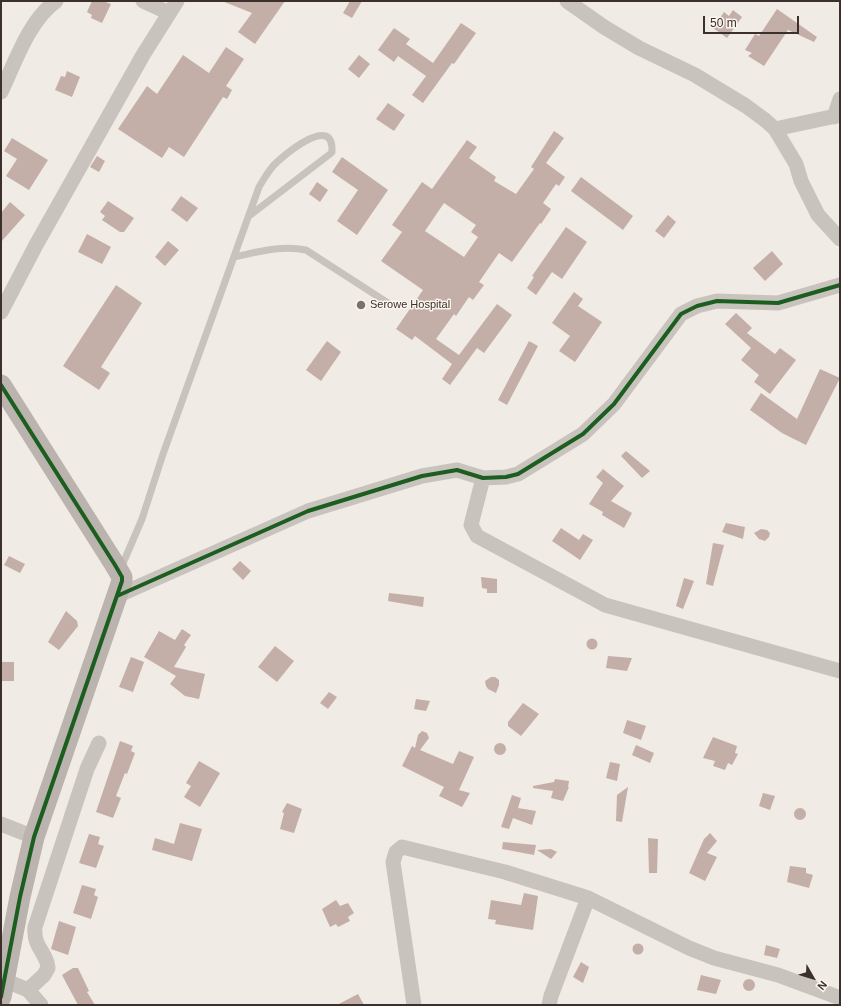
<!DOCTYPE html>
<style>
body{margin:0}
#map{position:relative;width:841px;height:1006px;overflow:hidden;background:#f0ebe5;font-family:Arial,sans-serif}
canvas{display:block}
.frame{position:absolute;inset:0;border:2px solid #3b302b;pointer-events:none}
.north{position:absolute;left:793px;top:958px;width:40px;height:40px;-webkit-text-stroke:3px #fbf5ee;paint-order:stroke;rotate:129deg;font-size:11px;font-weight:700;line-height:16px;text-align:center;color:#3b302b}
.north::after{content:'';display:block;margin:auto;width:14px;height:18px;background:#3b302b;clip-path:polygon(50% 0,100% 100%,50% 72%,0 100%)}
.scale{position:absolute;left:703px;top:16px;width:96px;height:18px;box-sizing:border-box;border:2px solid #3b302b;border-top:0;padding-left:5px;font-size:12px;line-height:14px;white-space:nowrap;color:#3b302b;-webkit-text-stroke:3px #fbf5ee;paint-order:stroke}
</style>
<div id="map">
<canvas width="841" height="1006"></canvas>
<div class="frame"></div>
<div class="north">N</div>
<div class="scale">50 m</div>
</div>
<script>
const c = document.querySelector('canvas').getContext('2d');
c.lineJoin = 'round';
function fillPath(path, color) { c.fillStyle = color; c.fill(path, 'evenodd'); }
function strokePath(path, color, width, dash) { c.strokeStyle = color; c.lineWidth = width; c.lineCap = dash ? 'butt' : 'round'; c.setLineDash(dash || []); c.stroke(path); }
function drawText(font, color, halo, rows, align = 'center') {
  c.font = font + ' Arial,sans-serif'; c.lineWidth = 3; c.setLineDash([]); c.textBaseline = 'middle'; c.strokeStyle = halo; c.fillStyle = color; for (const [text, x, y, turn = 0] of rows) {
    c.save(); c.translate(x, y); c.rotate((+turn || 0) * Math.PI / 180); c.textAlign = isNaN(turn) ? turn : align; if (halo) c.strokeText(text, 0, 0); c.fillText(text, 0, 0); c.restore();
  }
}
fillPath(new Path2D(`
 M92 1H103L111 4 102 23 91 18 92 15 87 12Z
 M222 1H285L255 44 238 32 252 13Z
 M350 1H362L352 18 343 13Z
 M777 9 817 37 814 42 788 30 764 66 748 56 752 53 745 50 755 34 759 36Z
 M733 10 742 17 727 38 713 28 724 12 729 16Z
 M461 23 476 33 454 64 452 63 423 103 412 95 426 76 398 56 394 62 378 50 394 28 410 39 406 44 433 63Z
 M226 47 244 59 226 86 232 90 227 99 223 97 184 157 169 147 162 158 118 129 147 86 157 94 183 55 209 73Z
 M359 55 370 64 359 78 348 69Z
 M67 71 80 77 72 97 55 90 61 76 65 77Z
 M388 103 405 115 394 131 376 119Z
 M554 131 564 138 546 163 565 177 559 186 556 184 543 203 551 209 541 224 540 223 512 262 499 253 479 282 484 285 473 300 469 297 456 316 454 314 436 339 459 355 497 304 512 315 484 353 477 348 450 385 442 379 452 364 415 336 412 340 396 329 423 290 381 261 402 232 392 225 422 182 432 189 467 140 477 147 469 158 496 177 494 181 516 194 534 169 531 167ZM444 203 476 225 471 232 478 237 464 257 425 231Z
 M12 138 48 160 29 190 6 176 17 159 4 151Z
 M97 156 105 161 99 172 90 167Z
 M342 157 388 190 357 235 337 221 358 190 332 172Z
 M581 177 633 216 623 230 571 191Z
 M317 182 328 190 320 202 309 194Z
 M181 196 198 208 187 222 171 210Z
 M108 201 134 218 124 232H120L102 220 105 216 100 212Z
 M10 202 25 215 1 242V213Z
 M668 215 676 222 664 238 655 231Z
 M566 227 587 242 562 279 552 272 536 295 527 288 534 277 532 276Z
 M87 234 111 247 102 264 78 252Z
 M168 241 179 250 165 266 155 257Z
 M772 251 783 264 765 281 753 268Z
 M116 285 142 303 101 367 110 373 99 390 63 366Z
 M574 292 583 299 578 306 602 322 575 362 559 351 570 336 552 323Z
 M736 313 752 328 747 333 775 354 780 348 796 360 770 394 754 382 759 375 741 360 751 348 725 324Z
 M327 341 341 352 321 381 306 370Z
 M529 341 538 346 507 405 498 400Z
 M820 369 840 378 806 445 782 433 750 410 761 393 797 419Z
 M626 451 650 471 642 478 621 456Z
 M603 469 624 486 611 501 632 513 624 528 602 515 603 512 589 504 603 483 596 477Z
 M726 523 745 527 743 539 722 532Z
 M561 528 579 540 583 534 593 540 580 560 552 541Z
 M761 529 767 530 770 533 769 537 765 541 759 539 754 533Z
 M713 543 724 545 713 586 706 584Z
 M9 556 25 564 20 573 4 565Z
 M240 561 251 571 243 580 232 569Z
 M481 577 497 579V593H487V589L482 588Z
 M684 578 694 581 683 609 676 606Z
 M389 593 424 597 423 607 388 601Z
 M66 611 77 621 78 626 59 650 48 642Z
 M182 629 191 635 184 645 186 647 174 667 205 674 199 699 185 696 170 684 176 676 144 657 159 631 175 640Z
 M586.5 644a5.5 5.5 0 1 1 11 0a5.5 5.5 0 1 1-11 0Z
 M275 646 294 661 277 682 258 667Z
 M608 656 632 658 627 671 606 668Z
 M131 657 144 662 133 692 119 687Z
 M2 662H14V681H2Z
 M491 677H495L499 680V685L496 693 488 689 486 686 485 681Z
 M329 692 337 697 328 709 320 703Z
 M416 699 430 701 426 711 414 709Z
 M523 703 539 714 521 736 508 726V722Z
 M627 720 646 726 641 740 623 733Z
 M422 731 427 733 429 738 420 750 453 764 459 751 474 757 459 790 470 793 462 807 439 796 444 787 402 766 412 746 415 748 418 735Z
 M713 737 737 746 735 753 738 754 732 765 728 763 725 770 713 766 715 761 703 758Z
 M120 741 133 746 131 751 135 753 127 774 125 773 116 796 121 798 113 818 96 812Z
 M494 749a6 6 0 1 1 12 0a6 6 0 1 1-12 0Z
 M636 745 654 753 650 763 632 755Z
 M199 761 220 773 200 807 184 797 191 786 186 783Z
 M610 762 620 764 617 781 606 778Z
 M555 779 569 781 568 787H569L563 801 551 798 553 791 533 788V786L554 782Z
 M628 787 622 822 616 821 617 795Z
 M763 793 775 796 770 810 759 806Z
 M512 795 521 798 518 808 536 811 532 825 513 818 509 829 501 827Z
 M287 803 302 809 294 833 280 829 284 813 282 812Z
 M794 814a6 6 0 1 1 12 0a6 6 0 1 1-12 0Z
 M180 823 202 829 192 861 152 850 155 838 174 844Z
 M710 833 717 841 707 853 717 857 705 881 689 873 704 839Z
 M89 834 100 837 98 844 104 846 96 868 79 863Z
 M648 838 658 839 657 873H649Z
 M503 842 536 845 534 855 502 849Z
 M551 849 557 852 551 859 537 850Z
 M790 866 806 868V873L813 875 809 888 787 882Z
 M82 885 96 889 94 895 98 897 91 919 73 913Z
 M524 893 538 896 533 930 495 924 496 920 488 919 491 900 521 905Z
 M336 900 340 906 348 903 354 913 348 917 350 921 338 927 336 924 330 927 322 909Z
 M59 921 76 927 68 955 51 949Z
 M632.5 949a5.5 5.5 0 1 1 11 0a5.5 5.5 0 1 1-11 0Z
 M766 945 780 949 777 958 764 955Z
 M581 962 589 967 583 983 573 977Z
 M73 968H78L89 991 87 992 95 1005H78L62 975Z
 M701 975 721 980 716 994 697 990Z
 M743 985a6 6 0 1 1 12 0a6 6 0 1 1-12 0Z
 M358 994 364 1005H337Z`), '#c3afa7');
strokePath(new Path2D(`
 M234 257C258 252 281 245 306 250L388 303
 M121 568 142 519 163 454 259 187C264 179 269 169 277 162 288 152 334 114 332 152L330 154 249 216`), '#c9c3be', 7);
strokePath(new Path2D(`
 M143 1 169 13
 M567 1 604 27 639 48 695 75 746 106 765 120 775 129 796 164 801 181 818 215 840 239
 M1 92C15 63 29 20 56 1
 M834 117 840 99
 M775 129 840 115
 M1 312 36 245 143 55 177 1
 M483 478 471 525 477 536 605 605 840 671
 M117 596 308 511 422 476 457 470 483 478 506 477 518 474 583 434 614 404 681 314 697 306 717 301 778 303 840 285
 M1 824 34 837
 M4 980 28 990 41 1005
 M28 990 44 975 48 968C47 952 33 948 35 927L87 769 99 743
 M414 1005 393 862 396 852 402 847 505 872 588 898 689 948 714 958 778 975 840 998
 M549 1005 551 996 588 898`), '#c9c3be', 15);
strokePath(new Path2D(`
 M1 385 115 565 122 577V581L34 837 20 897 1 997`), '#bab3ae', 21);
strokePath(new Path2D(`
 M1 385 115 565 122 577V581L34 837 20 897 1 997
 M117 596 308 511 422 476 457 470 483 478 506 477 518 474 583 434 614 404 681 314 697 306 717 301 778 303 840 285`), '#1b5e20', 4);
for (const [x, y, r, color] of [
 [361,305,5,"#7a716c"]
]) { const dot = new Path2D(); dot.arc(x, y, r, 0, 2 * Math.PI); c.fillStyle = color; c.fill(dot); strokePath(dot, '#fbf5ee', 1.5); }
drawText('11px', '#3b302b', '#fbf5ee', [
 ["Serowe Hospital",370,305]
], 'left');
</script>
